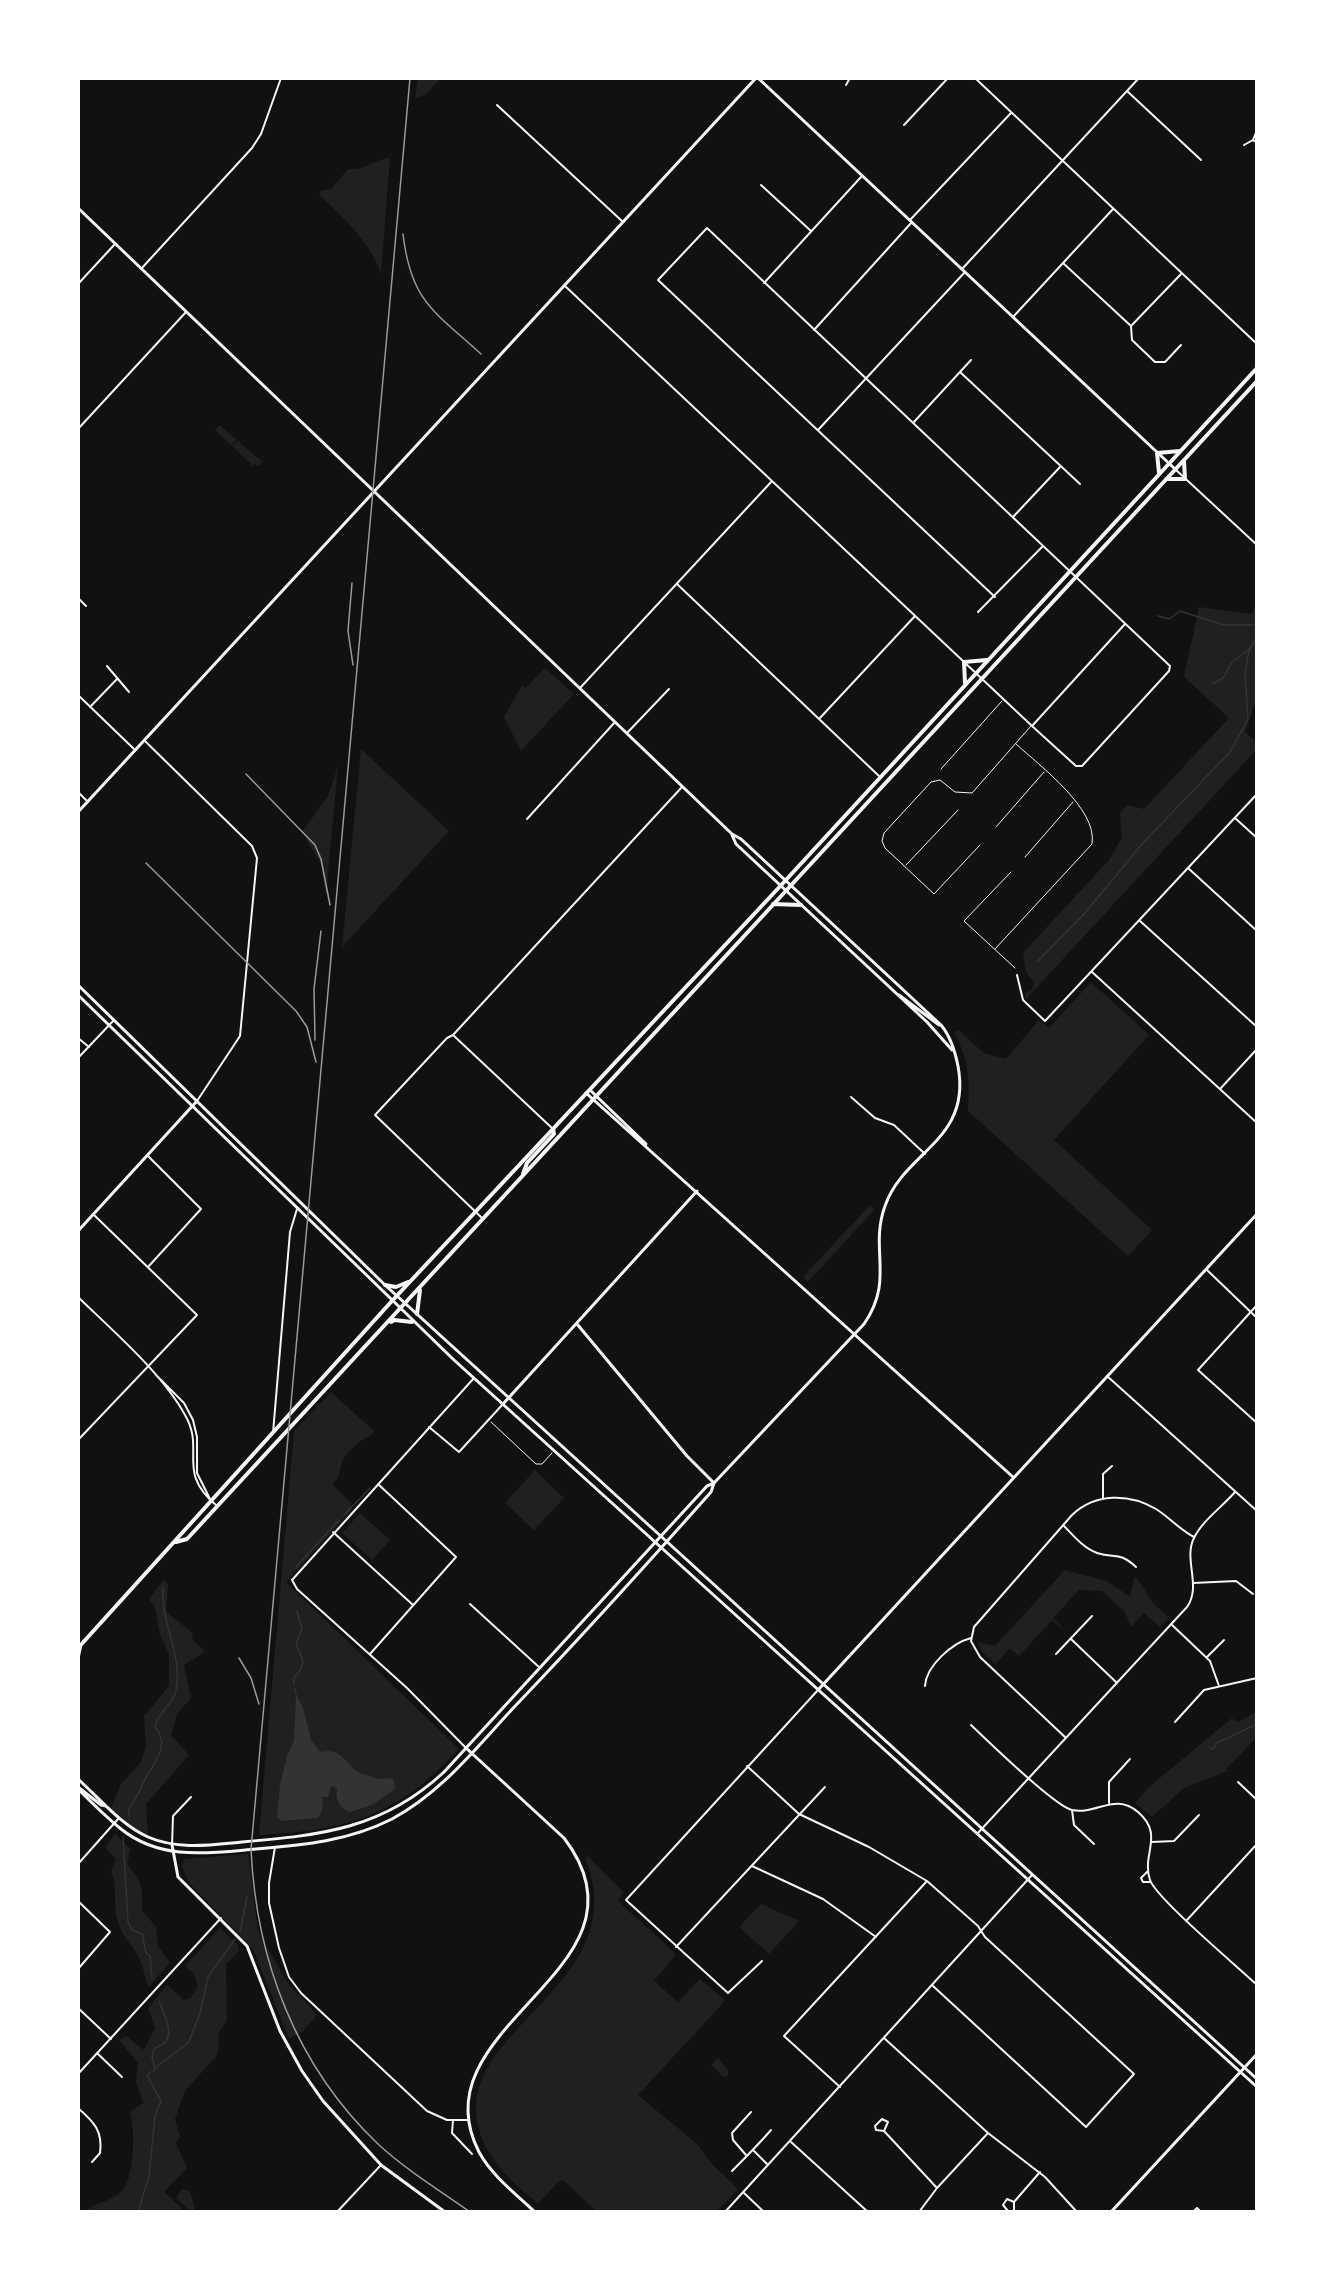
<!DOCTYPE html>
<style>
body{margin:0}
#map{position:relative;width:1335px;height:2290px;overflow:hidden;background:#111;font-family:"DejaVu Sans",sans-serif}
canvas{display:block}
.frame{position:absolute;inset:0;border:80px solid #fff;pointer-events:none}
</style>
<div id="map">
<canvas width="1335" height="2290"></canvas>
<div class="frame"></div>
</div>
<script>
const c = document.querySelector('canvas').getContext('2d');
c.lineJoin = 'round';
function fillPath(path, color) { c.fillStyle = color; c.fill(path, 'evenodd'); }
function strokePath(path, color, width, dash) { c.strokeStyle = color; c.lineWidth = width; c.lineCap = dash ? 'butt' : 'round'; c.setLineDash(dash || []); c.stroke(path); }
fillPath(new Path2D(`
 M418 78H441L425 95 415 98Z
 M390 158 381 273C368 239 344 219 319 194L322 190 331 189 348 169C368 170 371 160 390 158Z
 M219 425 237 440 231 445 215 430Z
 M238 441 263 462 258 466 255 464 253 466 232 446Z
 M1199 607 1251 614 1257 607V697L1245 732 1257 743V749L1026 999 1025 993 1032 989 1034 982 1026 973 1023 953 1109 860 1122 837 1120 813 1127 805 1144 809 1229 718 1184 677Z
 M545 668 574 694 521 751 504 717 522 685 526 688Z
 M361 749 449 831 342 947Z
 M338 766 327 884 326 896 321 864 302 832 328 796Z
 M1091 982 1149 1035 1054 1140 1152 1230 1128 1256 968 1111C970 1081 969 1059 954 1033L958 1030 984 1053 1006 1059 1039 1020 1049 1028Z
 M870 1205 875 1209 808 1282 803 1277Z
 M331 1392 374 1431 372 1435C362 1438 346 1452 342 1462 338 1474 343 1473 332 1484L351 1503V1511L286 1582 459 1749C396 1817 349 1830 259 1835L294 1432Z
 M535 1470 564 1498 534 1530 505 1503Z
 M360 1513 390 1540 372 1560 342 1533Z
 M1065 1570 1107 1581 1130 1597 1134 1578H1137L1153 1603 1169 1618 1160 1627 1144 1613 1131 1627 1125 1612 1102 1591 1079 1590 1053 1618 1068 1635 1052 1620 1019 1656 1010 1648 995 1664 982 1652 978 1642 995 1646Z
 M163 1580 168 1584 166 1612 193 1633 192 1639 205 1652 184 1665 191 1698 177 1714 171 1735 189 1755 146 1804 148 1835 136 1830 111 1808 121 1784 140 1763 146 1747 144 1713 146 1714 169 1686V1655L160 1634 155 1608 149 1599Z
 M1257 1712V1740L1255 1739 1226 1769 1228 1771 1184 1788 1152 1817 1135 1803 1149 1787 1232 1718 1237 1722Z
 M115 1834 131 1849 127 1864C143 1883 143 1886 142 1910L156 1927 158 1946 170 1963 149 1987C144 1978 144 1968 140 1960 130 1939 121 1940 116 1913 114 1898 117 1885 111 1871L116 1859 105 1847Z
 M248 1854 258 1931 287 1982 317 2015 303 2031 289 2039 253 1949 190 1884 181 1865 185 1859Z
 M586 1854 623 1892 618 1901 674 1952 675 1956 654 1981 678 2002 700 1979 724 1999V2002L638 2095 697 2144 713 2165 738 2189 716 2212H597L563 2180 558 2182 538 2204C521 2189 502 2174 491 2155 418 2035 644 1996 584 1856L587 1858Z
 M761 1904 799 1921 769 1954 739 1927Z
 M220 1928 238 1945 239 1951 226 1964 227 2020 219 2032 218 2054 185 2091 175 2119 180 2137 176 2143 187 2168 164 2192 186 2212H84C95 2203 111 2201 121 2192 135 2180 135 2128 130 2112L143 2103 136 2082 138 2063 119 2040 126 2036 144 2050 155 2028 148 2008 167 1985 184 2000 190 1998 198 1986 193 1973 185 1966Z
 M718 2058 728 2070V2075L724 2077 711 2065Z
 M182 2189 190 2191 195 2207 191 2212 176 2198Z`), '#202020');
fillPath(new Path2D(`
 M296 1694 303 1708 311 1740 320 1752C341 1748 342 1759 355 1770 358 1773 367 1775 372 1777 379 1781 387 1776 394 1780L395 1789 372 1805 350 1812C339 1809 335 1799 337 1788L331 1786 328 1797H322L323 1808 318 1818 282 1821 277 1817 280 1785 287 1756 294 1741Z`), '#333');
strokePath(new Path2D(`
 M1158 616 1169 619 1180 611 1224 625H1257
 M1213 684 1223 678 1232 662 1248 650
 M1038 961 1084 914 1143 843 1230 752 1248 719 1245 673 1249 650 1257 637
 M344 1515 370 1488
 M296 1567 339 1520
 M294 1684V1678C307 1663 304 1662 296 1644L302 1629 297 1611
 M295 1689 296 1694
 M1210 1748 1213 1749 1217 1743 1257 1724
 M129 1816V1808C139 1796 141 1786 148 1774 158 1757 169 1746 155 1726 159 1711 174 1704 176 1690 183 1654 160 1622 163 1587
 M123 1837 128 1922 132 1930 142 1934 146 1953 150 1956 152 1978
 M240 1932 247 1897
 M155 2068 189 2042 200 2013 208 1977 235 1939
 M138 2212 149 2176 155 2116 161 2101 147 2075 155 2069 152 2057 154 2049C156 2047 160 2046 163 2044 176 2035 163 2012 159 2001`), '#333', 1.5);
strokePath(new Path2D(`
 M941 769 1002 701
 M996 827 1044 772
 M980 845 934 894 885 848 882 841 884 833 931 782 940 780 955 792 972 793 1031 726
 M1025 857 1073 802
 M906 865 958 810
 M1011 872 964 921 1015 968
 M995 949 1092 844C1098 809 1040 766 1016 744
 M491 1422 536 1464H542L552 1453`), '#f5f5f5', 1);
strokePath(new Path2D(`
 M975 78 1257 344
 M846 85 850 78
 M1127 91 1201 160
 M497 105 623 222
 M904 125 948 78
 M1257 130 1253 140 1257 143
 M1244 145 1253 140
 M761 185 811 231
 M910 220 1011 113
 M1063 263 1131 326 1132 340 1155 362H1165L1181 345
 M141 269 252 148 261 134 281 78
 M962 269 1139 78
 M764 283 861 177
 M78 284 115 244
 M565 286 1032 726 1076 766H1082L1169 671 1170 666 707 228 658 280 995 597
 M1013 317 1113 209
 M1131 326 1181 274
 M814 330 912 222
 M960 372 1080 484
 M913 423 971 360
 M78 429 186 312
 M818 430 965 272
 M1175 469 1257 545
 M1013 517 1060 467
 M677 584 879 776
 M78 598 86 606
 M978 612 1043 546
 M107 666 129 692
 M580 688 772 481
 M78 695 134 749
 M90 707 117 679
 M819 719 915 616
 M1032 726 1125 624
 M627 733 669 689
 M145 741 252 846 257 858 240 1036 197 1101
 M78 792 88 802
 M1235 818 1257 838
 M527 819 615 722
 M1188 868 1257 931
 M1140 921 1257 1027
 M1092 972 1257 1123
 M1017 975 1023 1000 1045 1021 1257 794
 M453 1035 553 1129
 M78 1038 89 1047
 M78 1058 114 1020
 M1220 1089 1257 1049
 M851 1097 875 1118 894 1125 925 1154
 M148 1156 201 1209 148 1267
 M483 1219 375 1115 447 1038 453 1035 682 787
 M1207 1270 1257 1318
 M78 1297C113 1331 162 1373 185 1415 206 1451 175 1471 217 1506
 M1257 1305 1198 1370 1257 1423
 M156 1375 184 1403 193 1420 197 1437V1473L210 1499
 M1107 1376 1257 1511
 M429 1427 459 1452 503 1404
 M273 1433 290 1232 297 1209
 M78 1440 197 1315 93 1214
 M1103 1498V1474L1112 1466
 M1063 1525C1073 1535 1083 1548 1097 1553 1115 1559 1119 1551 1136 1567
 M333 1532 413 1605
 M1193 1583 1236 1581 1253 1594
 M470 1604 540 1668
 M1171 1624 1210 1661 1219 1686
 M1071 1639 1117 1683
 M370 1654 456 1557 378 1484
 M1056 1654 1092 1616
 M1207 1657 1224 1640
 M925 1686C926 1666 952 1643 971 1638
 M1175 1722 1204 1690 1257 1678
 M971 1725C988 1741 1054 1806 1072 1810 1097 1815 1115 1792 1138 1812 1165 1835 1141 1854 1150 1880 1156 1898 1238 1967 1257 1985
 M1066 1738 980 1657 971 1641 974 1627 1072 1515C1095 1493 1129 1493 1156 1509 1169 1517 1180 1530 1194 1537
 M466 1748 407 1688 297 1589 292 1580 474 1378
 M747 1766 799 1814 869 1847 927 1881 978 1926 985 1937 1134 2074 1086 2127 933 1986
 M1238 1782 1257 1800
 M1109 1803V1782L1130 1759
 M1072 1810 1074 1825 1094 1844
 M977 1834 1187 1607C1202 1586 1183 1559 1194 1538 1202 1521 1223 1506 1235 1492
 M1152 1842 1174 1841 1199 1815
 M172 1845 173 1816 191 1797
 M275 1847 269 1883V1903L279 1948 289 1977 301 1993 427 2111 447 2120H469
 M78 1864 118 1819
 M752 1866 823 1899 876 1937
 M1148 1871 1141 1878 1143 1882H1151
 M78 1901 110 1932 78 1969
 M1187 1920 1257 1844
 M676 1947 825 1787
 M762 1961 728 1993 626 1900 818 1690
 M78 2008 111 2039
 M884 2038 988 2133 1045 2177 1077 2212
 M97 2053 122 2077
 M78 2074 221 1918
 M840 2087 784 2036 927 1881
 M78 2108C94 2122 103 2131 100 2153L92 2162
 M453 2120 452 2133 472 2154
 M884 2131 888 2122 882 2119 875 2126 876 2130 884 2131 937 2188
 M791 2142 868 2212
 M754 2151 768 2165
 M746 2155 733 2140 732 2133 751 2112
 M732 2171C746 2157 758 2145 771 2130
 M743 2192 764 2212
 M1014 2202 1007 2199 1003 2205 1008 2211H1014V2202L1040 2172
 M337 2212 380 2166
 M725 2212 1032 1875
 M919 2212 937 2188 988 2133
 M1193 2212 1197 2208 1201 2212`), '#f5f5f5', 2);
strokePath(new Path2D(`
 M590 1090 646 1144
 M586 1093 1013 1477
 M78 1231 197 1101
 M577 1324 687 1456 714 1483
 M503 1404 697 1191
 M466 1748 564 1838C665 1970 413 2024 479 2152 492 2176 516 2194 535 2212
 M172 1845 178 1877 247 1946 280 2031 302 2071 323 2101 381 2165 445 2212`), '#f5f5f5', 3);
strokePath(new Path2D(`
 M758 78 1175 469
 M78 208 732 834 741 839 941 1025C951 1037 955 1051 958 1066 972 1141 904 1151 885 1206 869 1250 895 1279 864 1324L714 1483 711 1492C648 1563 584 1634 518 1703 479 1744 443 1792 392 1819 349 1841 304 1845 256 1849 209 1853 161 1861 121 1829 106 1817 92 1803 78 1789
 M78 812 756 78
 M732 835 736 844 927 1022 952 1050
 M78 985 385 1285 1257 2079
 M78 995 454 1360 1257 2087
 M899 995 939 1025
 M818 1690 1257 1214
 M78 1779C100 1799 121 1825 148 1837 178 1850 210 1845 242 1842 322 1835 383 1829 444 1772L707 1486 714 1483
 M78 1787 101 1805 106 1806
 M1111 2212 1257 2054`), '#f5f5f5', 3);
strokePath(new Path2D(`
 M1159 473 1157 453 1180 451
 M1166 479H1185L1184 461
 M965 683 964 662 987 660
 M773 904 801 905
 M523 1174 527 1163 554 1134 553 1129
 M385 1285 396 1287 408 1282
 M417 1314 420 1290
 M391 1322 394 1320 412 1322
 M176 1542 187 1539 1257 381
 M78 1648 391 1302 785 881 1257 368
 M78 1656 80 1647`), '#f5f5f5', 4);
strokePath(new Path2D(`
 M410 78 251 1849C256 1960 296 2066 378 2144 406 2170 439 2190 470 2212
 M403 234C411 302 434 311 481 354
 M352 583 348 631 353 665
 M246 774 315 845 321 859 330 905
 M146 863 296 1011 307 1027 316 1062
 M315 1040 314 989 321 931
 M239 1658 251 1678 259 1704`), '#9a9a9a', 1.5);
</script>
